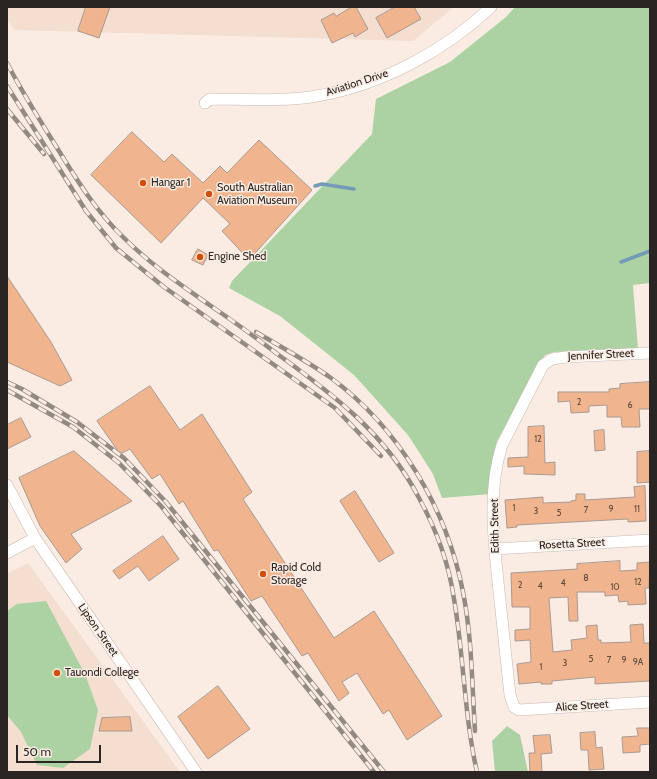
<!DOCTYPE html>
<style>
body{margin:0}
#map{position:relative;width:657px;height:779px;overflow:hidden;background:#faece3;font-family:Cabin,sans-serif}
canvas{display:block}
.frame{position:absolute;inset:0;border:8px solid #2a2522;pointer-events:none}
.scale{position:absolute;left:16px;top:745px;width:85px;height:18px;box-sizing:border-box;border:2px solid #2a2522;border-top:0;padding-left:5px;font-size:12px;line-height:14px;white-space:nowrap;color:#2a2522;-webkit-text-stroke:3px #faece3;paint-order:stroke}
</style>
<div id="map">
<canvas width="657" height="779"></canvas>
<div class="frame"></div>
<div class="scale">50 m</div>
</div>
<script>
const c = document.querySelector('canvas').getContext('2d');
c.lineJoin = 'round';
function fillPath(path, color) { c.fillStyle = color; c.fill(path, 'evenodd'); }
function strokePath(path, color, width, dash) { c.strokeStyle = color; c.lineWidth = width; c.lineCap = dash ? 'butt' : 'round'; c.setLineDash(dash || []); c.stroke(path); }
function drawText(font, color, halo, rows, align = 'center') {
  c.font = font + ' Cabin,sans-serif'; c.lineWidth = 3; c.setLineDash([]); c.textBaseline = 'middle'; c.strokeStyle = halo; c.fillStyle = color; for (const [text, x, y, turn = 0] of rows) {
    c.save(); c.translate(x, y); c.rotate((+turn || 0) * Math.PI / 180); c.textAlign = isNaN(turn) ? turn : align; if (halo) c.strokeText(text, 0, 0); c.fillText(text, 0, 0); c.restore();
  }
}
fillPath(new Path2D(`
 M7 7H454L413 41 14 30 7 19Z
 M28 563 180 772H7V574Z`), '#f3ded0');
fillPath(new Path2D(`
 M515 7H650V283L633 285 638 349 554 352 545 355 497 441 494 455 491 494 442 498 433 474 408 435 354 375 280 316 229 288 232 281 372 134 376 99 450 62 506 17Z
 M46 601 85 674 98 710 90 749 63 768 37 765 21 732 7 715V611L17 604Z
 M507 726 520 735 528 772H495L492 741Z`), '#acd2a4');
strokePath(new Path2D(`
 M315 186 322 184 354 189
 M621 262 650 251`), '#739bb8', 3.5);
const building = new Path2D(`
 M86 7H110L99 38 78 31Z
 M352 7H356L368 29 355 37 353 33 332 43 321 20 334 13 336 16Z
 M395 7H414L421 19 387 38 376 18Z
 M132 132 164 162 172 154 203 183 220 166 227 173 259 140 312 190 249 260 222 231 230 224 203 198 161 243 91 175Z
 M198 249 208 255 203 265 192 260Z
 M7 276 51 342 72 380 60 386 7 362Z
 M650 382V409H639L640 427H622L621 417H607V405L589 406V412L571 413 570 401 558 402V392H609V389L620 388V384Z
 M150 386 180 430 202 414 252 492 243 499 334 638 374 611 442 716 407 740 389 710 383 714 357 673 342 682 349 693 339 701 308 653 302 656 262 596 251 601 218 550 214 551 183 501 179 504 160 474 152 479 130 449 120 454 97 421Z
 M21 418 31 437 7 449V425Z
 M544 426 545 463 555 462V475L524 474V466L508 467V458L528 457V427Z
 M604 430 605 450 595 451 594 431Z
 M74 451 132 501 71 534 82 549 66 563 40 526 19 478Z
 M650 451V482L637 483V452Z
 M645 486 646 521 628 522V519L517 525V527L507 528 505 500 543 497V503L571 502V501L576 500V494H585V500L635 497 634 487Z
 M355 491 394 553 379 562 340 501Z
 M163 536 179 559 149 581 138 566 119 579 113 571Z
 M620 561V571L637 570V563L650 562 649 588H645L646 604 628 605V601L619 602 618 595 605 596V592H577L578 621H569L568 597 549 598 553 652 572 650 571 640 587 638 586 626 597 625 598 640H601V643L631 642 630 625 643 624 644 643H650V681L595 684V677L552 681V684H541V682L519 684 517 664 531 662 530 640 515 641V630L530 629V607H512L511 573 577 569V564Z
 M218 686 250 729 208 759 178 717Z
 M130 717 132 731H99L102 718Z
 M637 728H650V744L640 745V752L623 753 622 737 638 736Z
 M595 732 596 748 602 747 604 769 589 770 588 750H581L580 733Z
 M550 735 552 753 541 754 542 772H530L529 753H535L533 736Z`);
fillPath(building, '#f0b58e');
strokePath(building, '#a79a92', 1);
const minor = new Path2D(`
 M205 103 210 99C245 99 282 102 317 96 381 85 445 51 491 7
 M650 353 566 357 552 359 543 365 502 445C487 491 494 544 499 591 503 626 506 660 510 695L514 707 519 710 650 702
 M7 485 35 538 196 772
 M495 549 650 540
 M7 553 35 538`);
strokePath(minor, '#c8bab2', 12);
strokePath(minor, '#fff', 11);
const rail = new Path2D(`
 M7 63C23 94 41 122 59 151 78 182 97 212 123 237 150 264 181 285 211 306 233 321 255 337 276 353 334 395 386 434 419 498 436 529 449 564 454 599 464 657 464 715 477 772
 M7 86 86 211 116 248 164 287 335 408 381 456
 M7 109 44 154
 M256 332C281 347 307 361 331 378 399 428 447 509 463 592 472 637 472 685 475 731
 M7 382 22 389 77 422 124 458 166 502 384 772
 M7 390 73 427 119 463 161 506 374 772`);
strokePath(rail, '#938a84', 4.5);
strokePath(rail, '#faece3', 3, [9]);
for (const [x, y, r, color] of [
 [143,183,4,"#d34f06"],
 [209,194,4,"#d34f06"],
 [200,257,4,"#d34f06"],
 [263,574,4,"#d34f06"],
 [57,673,4,"#d34f06"]
]) { const dot = new Path2D(); dot.arc(x, y, r, 0, 2 * Math.PI); c.fillStyle = color; c.fill(dot); strokePath(dot, '#faece3', 1.5); }
drawText('9px', '#5c493d', null, [
 ["2",579,402],
 ["6",630,405],
 ["12",538,439],
 ["1",514,508],
 ["9",611,509],
 ["11",637,509],
 ["7",586,510],
 ["3",536,511],
 ["5",559,513],
 ["8",586,578],
 ["12",638,582],
 ["4",563,583],
 ["2",520,585],
 ["4",540,586],
 ["10",615,587],
 ["5",591,659],
 ["7",609,660],
 ["9",624,660],
 ["9A",638,662],
 ["3",565,663],
 ["1",541,667]
]);
drawText('11px', '#2a2522', '#faece3', [
 ["Aviation Drive",357,83,-18],
 ["Jennifer Street",601,355,-3],
 ["Edith Street",495,526,-91],
 ["Rosetta Street",572,544,-3],
 ["Lipson Street",98,630,55],
 ["Alice Street",582,706,-4]
]);
drawText('11px', '#2a2522', '#faece3', [
 ["Hangar 1",151,183],
 ["South Australian",217,188],
 ["Aviation Museum",217,201],
 ["Engine Shed",208,257],
 ["Rapid Cold",271,568],
 ["Storage",271,581],
 ["Tauondi College",65,673]
], 'left');
</script>
